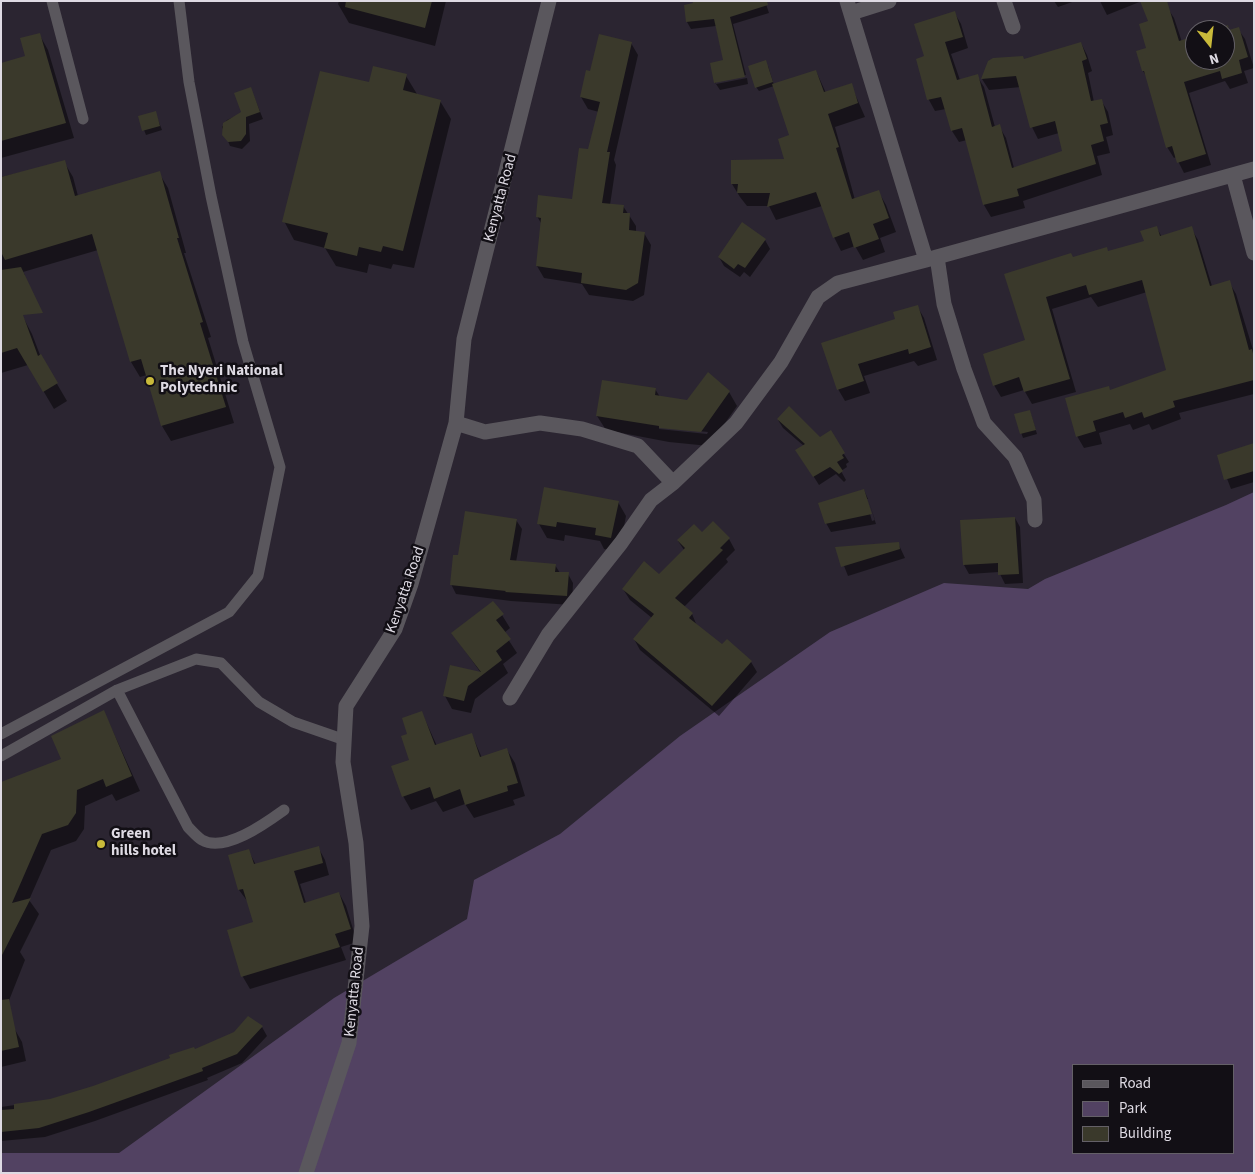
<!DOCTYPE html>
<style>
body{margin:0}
#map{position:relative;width:1255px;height:1174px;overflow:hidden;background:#2b2531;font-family:"Source Sans 3",sans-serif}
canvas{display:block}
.frame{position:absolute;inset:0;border:2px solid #dedae3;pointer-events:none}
.legend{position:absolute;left:1072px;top:1064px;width:162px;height:90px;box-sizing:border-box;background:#120f15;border:1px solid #646067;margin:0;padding:6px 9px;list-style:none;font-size:15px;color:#dedae3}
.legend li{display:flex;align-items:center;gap:10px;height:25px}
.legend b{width:25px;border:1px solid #646067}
.north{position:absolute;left:1185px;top:20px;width:50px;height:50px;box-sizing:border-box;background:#120f15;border:1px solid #646067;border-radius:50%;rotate:164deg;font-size:14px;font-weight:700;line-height:20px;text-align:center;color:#dedae3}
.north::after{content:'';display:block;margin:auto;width:18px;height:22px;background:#c9ba3a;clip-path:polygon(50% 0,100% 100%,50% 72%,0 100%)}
</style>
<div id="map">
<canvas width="1255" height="1174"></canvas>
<div class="frame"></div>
<ul class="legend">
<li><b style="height:6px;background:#5a575d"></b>Road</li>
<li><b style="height:14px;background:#524262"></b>Park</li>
<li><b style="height:14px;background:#3a392b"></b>Building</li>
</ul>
<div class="north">N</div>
</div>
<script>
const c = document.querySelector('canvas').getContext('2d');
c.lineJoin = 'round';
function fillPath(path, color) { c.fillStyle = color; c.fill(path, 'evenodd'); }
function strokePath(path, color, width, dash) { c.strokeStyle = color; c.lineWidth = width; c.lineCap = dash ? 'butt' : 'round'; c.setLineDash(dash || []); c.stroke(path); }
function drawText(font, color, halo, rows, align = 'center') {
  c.font = font + ' "Source Sans 3",sans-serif'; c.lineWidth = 5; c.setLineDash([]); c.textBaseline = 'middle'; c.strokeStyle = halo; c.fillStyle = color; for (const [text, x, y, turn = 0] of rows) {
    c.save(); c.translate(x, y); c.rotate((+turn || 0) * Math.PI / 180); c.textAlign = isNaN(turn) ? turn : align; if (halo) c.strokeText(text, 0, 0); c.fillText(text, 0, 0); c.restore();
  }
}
fillPath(new Path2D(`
 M1254 492V1173H1V1153H119L334 998 467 919 474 880 560 834 680 736 830 632 944 583 1028 589 1045 579 1226 505ZM1074 1065H1234V1153H1074Z`), '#524262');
fillPath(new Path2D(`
 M339 1H446L435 46 349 23 338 4Z
 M765 1 769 13 733 24 746 75 716 81V84L715 82 724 61 716 26 691 29 687 22 694 5Z
 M1054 1H1075L1058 7Z
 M1100 1H1163L1174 18 1182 42 1195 38V60H1225V30H1218L1227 27 1230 32 1238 29 1245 39 1254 68 1244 71 1248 83 1230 89 1225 81 1189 93 1211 165 1184 173 1176 157 1174 158 1167 147 1148 79 1143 71 1150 22 1142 1 1107 15Z
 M954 12 961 24 968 48 951 54 960 80 977 76 984 87 995 127 999 126 1006 138 1014 168 1064 152 1059 133 1038 139 1032 127 1021 87 989 90 982 79 1024 61 1081 43 1087 55 1092 71 1088 73 1094 102 1101 100 1108 112 1113 135 1106 137 1110 153 1097 156 1102 175 1023 201 1025 208 991 217 984 205 967 140 959 142 952 131 946 109 935 111 929 100 917 60 925 57Z
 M39 34 48 50 74 138 1 158V64L27 57Z
 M631 43 638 55 614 160 616 165 610 205 623 206 636 226V232L644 233 651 245 644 295 633 301 589 295 582 284 544 278 537 266 542 225 537 216 573 201 589 150 599 112 588 109 581 97 591 73Z
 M768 66 774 85 816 71 826 93 851 85 865 117 835 127 855 200 878 191 886 205 896 232 880 238 885 252 863 260 855 246 841 251 834 237 822 206 776 220 769 206H747L740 197 732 184 786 161 791 136 774 86 759 91 756 87Z
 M406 76 417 94 440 101 451 119 414 268 393 264 391 269 369 264 367 273 336 266 325 248 294 240 284 221 370 84Z
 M747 78 748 84 720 90 716 84Z
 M251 89 263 119 249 124 250 141 242 149 230 146 222 127 227 120 242 113Z
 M155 112 162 130 146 135 139 117Z
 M64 162 73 177 78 196 159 173 168 188 186 253H184L211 337 208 338 234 423 171 441 162 426 147 375 140 377 131 362 98 250 23 272 25 275 1 282V177Z
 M1156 227 1162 237 1191 228 1198 240 1212 286 1229 282 1236 294 1254 353V394L1179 413 1181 419 1152 430 1149 424 1133 430 1130 424 1099 433 1102 444 1084 448 1077 436 1110 391 1167 371 1147 292 1098 307 1091 297 1052 309 1076 392 1032 404 1024 390 1001 397 994 385 1027 341 1005 275 1073 258 1109 253 1145 242Z
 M765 240 770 249 750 277 744 272 740 277 724 266 719 257Z
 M917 306 924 318 937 360 918 366 914 361 864 376 870 393 845 401 838 389 823 344 896 320Z
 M23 317 32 334 40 355 67 401 54 409 28 365 1 373V323Z
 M655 389 660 397 688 401 729 392 737 406 709 446 669 442 606 430 597 416ZM659 427 708 432 707 434 659 429Z
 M1030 411 1037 434 1023 438 1015 415Z
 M778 420 820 438 830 432 849 462 846 464 847 467 841 471 846 480 844 482 836 474 819 485 802 458 804 446 783 428Z
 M1254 444V482L1231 489 1218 455Z
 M864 490 868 499H866L872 521 875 520 868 499 876 524 831 532 826 523Z
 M618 502 626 516 619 552 604 549 600 541 565 535 564 541 547 538 539 524Z
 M1015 518 1020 527 1023 583 1005 584 999 572 969 574 964 565Z
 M516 520 522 529 516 562 555 565 560 573 568 574 573 583 572 605 511 601 456 594 451 584 459 557Z
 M702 533 729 539 735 550 726 559 728 562 684 607 692 614 697 626 722 646 751 662 757 672 719 716 640 650 634 639 652 618 630 600 623 589 659 575 684 550 678 541Z
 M898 543 905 558 848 576 837 548Z
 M502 615 510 628 504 633 517 653 503 664 508 673 475 699 471 713 452 709 445 696 481 673 453 634Z
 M104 712 140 791 116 801 112 794 85 806 84 829 76 841 51 850 29 900 39 914 20 952 25 960 8 1003 1 1014V783L63 760Z
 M422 713 437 746 472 735 482 758 507 750 515 763 525 796 513 800 515 805 474 818 465 804 443 812 436 801 411 810 403 796 411 760 409 735Z
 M318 847 325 860 329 875 300 884 306 903 339 893 346 906 357 942 341 947 346 960 250 989 243 977 229 931 255 923 248 902 239 890 229 856 248 850 256 865Z
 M262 1027 267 1036 242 1063 207 1078 208 1080 95 1121 45 1137 1 1141V1107L50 1100 93 1088Z
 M14 1028 22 1042 26 1061 1 1067V1031Z`), '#0007');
fillPath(new Path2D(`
 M346 1H432L425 28 345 7Z
 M692 1H767L768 5 730 17 745 77 714 83 710 63 723 60 714 19 686 22 684 5 693 3Z
 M1140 1H1167L1179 41 1195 36V60H1225V30H1214L1228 25 1229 30 1239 27 1248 57 1239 60 1242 73 1222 79 1220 71 1184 82 1206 154 1177 163 1172 146 1166 148 1144 71H1142L1136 51 1146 48 1139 24 1148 21Z
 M955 11 963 37 945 42 957 80 978 74 992 127 1000 124 1012 168 1062 151 1055 121 1030 128 1016 76 981 79 988 61 993 58 1023 56 1024 59 1081 42 1087 59 1082 61 1091 101 1102 99 1108 123 1100 125 1104 141 1091 145 1096 164 1017 189 1019 196 983 205 962 128 951 131 941 97 927 100 916 59 924 56 914 24Z
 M40 33 66 123 1 141V63L25 56 20 38Z
 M599 34 632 42 607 152H610L602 203 624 205 623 213H630L629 230 645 232 638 283 626 290 581 283 582 273 536 266 541 218 536 217 538 195 572 199 579 148 588 149 600 102 580 97 586 70 590 71Z
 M766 60 773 82 755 88 748 66Z
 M373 66 407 74 403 90 441 100 403 251 383 246 381 252 359 247 357 256 324 248 328 233 282 222 320 71 369 82Z
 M816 70 824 92 852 83 858 103 828 114 839 147 836 148 852 199 879 190 889 218 873 224 879 239 854 248 849 232 833 238 816 192 767 207 770 193H737L738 184H731V160L784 159 778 139 789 135 772 84Z
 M251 87 260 112 246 117V134L241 141 228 142 222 135 223 123 241 112 234 93Z
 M156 111 160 126 142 131 138 116Z
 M65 160 75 196 160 171 179 238H177L203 322 200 323 226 407 161 426 141 359 130 362 92 234 5 260 1 252V177Z
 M742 222 766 239 745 268 738 264 734 269 718 257Z
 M1157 226 1160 236 1192 226 1210 286 1230 280 1249 350 1252 349 1254 358V380L1173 401 1175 407 1144 418 1142 412 1125 418 1123 412 1093 421 1096 431 1076 437 1065 398 1109 386 1110 390 1166 370 1142 280 1089 295 1086 285 1046 297 1070 379 1024 392 1019 377 993 386 983 354 1025 340 1004 274 1071 253 1073 257 1107 247 1108 251 1144 241 1140 231Z
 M21 267 43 313 23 315 38 356 41 354 58 383 43 392 17 348 1 353V270Z
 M918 305 931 347 909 354 908 349 858 364 864 381 837 390 821 343 895 319 893 312Z
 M708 372 730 391 701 432 659 428V426L596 416 602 380 656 388 655 395 687 400Z
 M789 406 820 437 831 430 845 453 842 455 844 458 837 462 843 471 839 474 830 467 813 477 795 450 805 444 777 419Z
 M1030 410 1036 430 1020 434 1014 414Z
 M1254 443V471L1224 480 1217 455Z
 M544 487 619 501 611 538 595 535 596 528 557 522 556 527 537 524Z
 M864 489 872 514 825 524 818 503Z
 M465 511 517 519 510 560 556 564 555 572H569L567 596 505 592 506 591 450 585 453 555H458Z
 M1015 517 1019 574 998 575V563L963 565 960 520Z
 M713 521 730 538 720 548 723 550 675 598 693 613 689 618 722 644 727 639 752 661 712 706 633 639 654 614 622 589 644 561 659 574 685 548 677 540 694 524 702 532Z
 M899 542 900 549 841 567 835 547Z
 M493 601 504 614 496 620 511 639 496 651 502 660 468 686 464 701 443 696 450 665 481 672 451 633Z
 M104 710 132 776 106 787 103 779 77 790 76 813 68 825 42 834 12 903 31 898 1 957V782L61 759 51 736Z
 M422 711 435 745 472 733 480 757 507 748 518 783 507 786 508 791 465 805 460 789 434 799 430 787 402 797 391 766 409 760 401 736 407 734 402 718Z
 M319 846 323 863 294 871 304 903 339 892 351 929 335 934 340 947 241 977 227 930 253 922 243 889 238 890 228 855 249 849 254 864Z
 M9 999 19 1047 1 1051V1000Z
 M248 1016 263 1026 237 1054 202 1068 203 1071 89 1112 39 1128 1 1132V1110L14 1109V1104L50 1099 93 1086 170 1058 169 1055 194 1047 195 1049 234 1032Z`), '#3a392b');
strokePath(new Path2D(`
 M52 1 83 119
 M117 690 188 827C192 831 197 837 202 840 225 853 266 823 284 810
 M1 734 229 612 258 576 280 467 243 342 211 196 189 82 179 1
 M1 756 117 690 196 659 221 663 259 702 293 722 345 740`), '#5a575d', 11);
strokePath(new Path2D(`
 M847 1 926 260 1254 169
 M1004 1 1013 27
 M851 13 889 1
 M1233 175 1254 253
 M937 257 944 304 964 369 984 423 1015 457 1034 500 1035 520
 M456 423 485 432 540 423 582 429 638 446 673 483
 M510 698 548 635 621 543 651 500 673 483 736 423 781 362 818 297 838 283 926 260
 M306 1173 349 1043 362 926 356 843 343 762 346 706 395 629 411 584 456 423 464 339 549 1`), '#5a575d', 15);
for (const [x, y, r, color] of [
 [150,381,5,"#c9ba3a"],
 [101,844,5,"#c9ba3a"]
]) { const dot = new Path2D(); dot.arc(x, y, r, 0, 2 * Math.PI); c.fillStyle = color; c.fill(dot); strokePath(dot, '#120f15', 2); }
drawText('15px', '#dedae3', '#120f15', [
 ["Kenyatta Road",501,198,-75],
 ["Kenyatta Road",406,590,-71],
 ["Kenyatta Road",355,992,-84]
]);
drawText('bold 15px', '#dedae3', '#120f15', [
 ["The Nyeri National",160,372],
 ["Polytechnic",160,389],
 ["Green",111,835],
 ["hills hotel",111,852]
], 'left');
</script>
